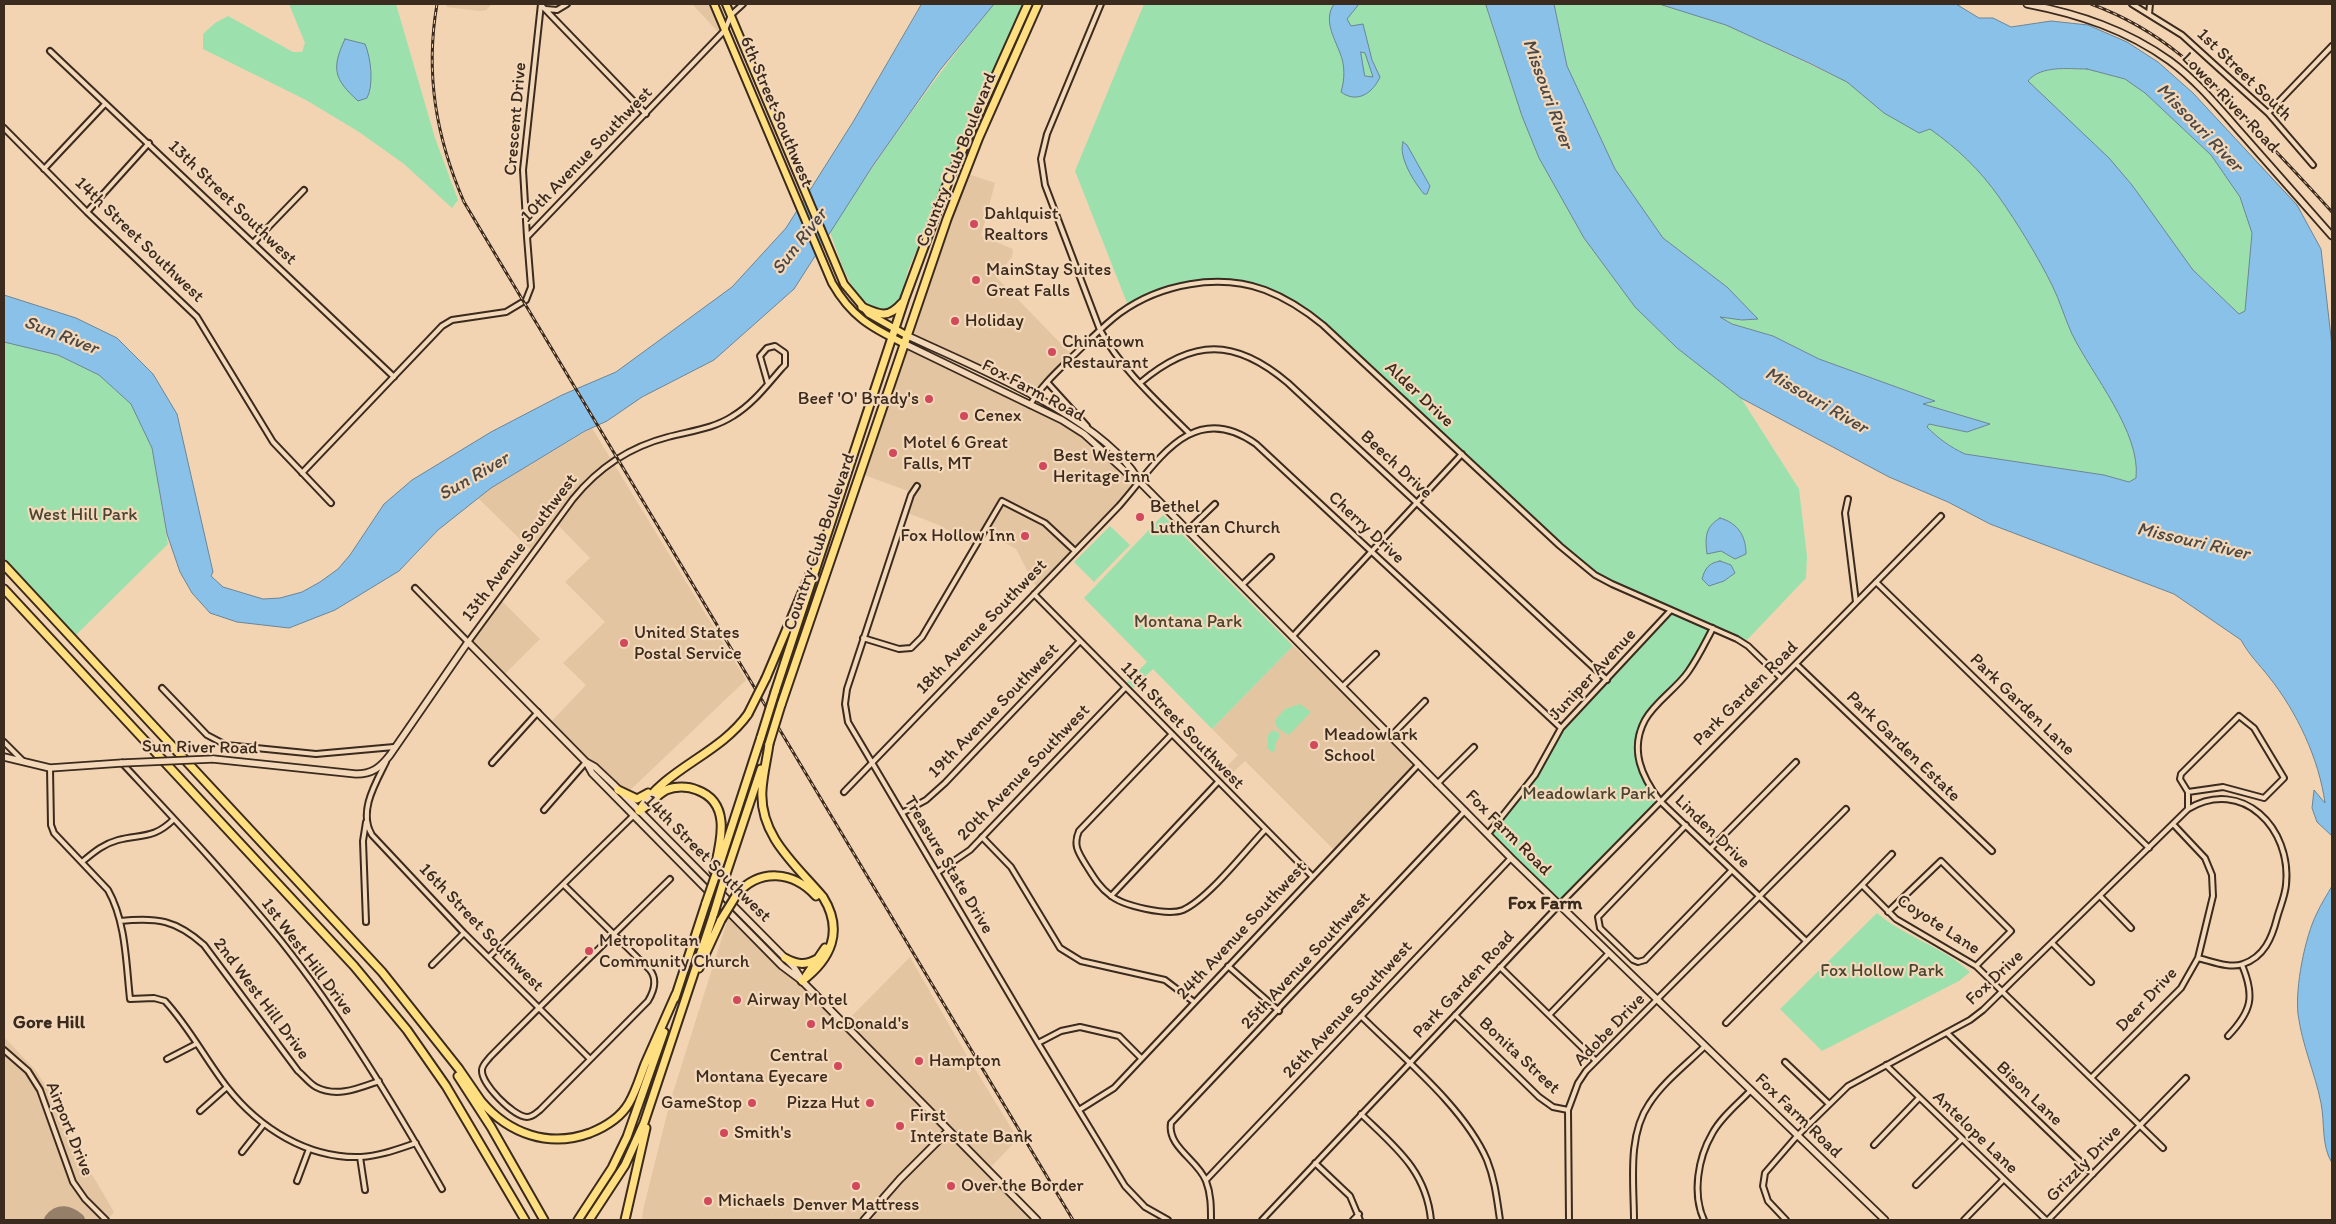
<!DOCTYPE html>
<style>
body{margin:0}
#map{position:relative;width:2336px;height:1224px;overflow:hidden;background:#f2d4b2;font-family:Itim,sans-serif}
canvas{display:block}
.frame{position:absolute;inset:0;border:5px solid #3b2a1e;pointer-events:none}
</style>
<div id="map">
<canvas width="2336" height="1224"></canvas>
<div class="frame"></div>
</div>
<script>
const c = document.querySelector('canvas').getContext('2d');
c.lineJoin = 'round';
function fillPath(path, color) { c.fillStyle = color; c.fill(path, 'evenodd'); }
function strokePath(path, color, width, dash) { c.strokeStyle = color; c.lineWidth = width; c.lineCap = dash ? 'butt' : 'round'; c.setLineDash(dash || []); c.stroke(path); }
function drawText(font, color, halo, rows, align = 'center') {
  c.font = font + ' Itim,sans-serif'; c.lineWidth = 4.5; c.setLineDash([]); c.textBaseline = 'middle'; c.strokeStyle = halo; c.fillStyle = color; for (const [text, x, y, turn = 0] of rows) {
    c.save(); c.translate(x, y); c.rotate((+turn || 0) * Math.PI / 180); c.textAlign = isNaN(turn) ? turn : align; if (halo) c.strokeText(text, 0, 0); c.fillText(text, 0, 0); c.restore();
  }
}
fillPath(new Path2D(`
 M447 4H492L486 10 480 11 446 7Z
 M692 4H714L725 30 721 35Z
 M965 173 995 183 981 236 1013 249 1012 257 996 277 1073 356 1035 397 906 335Z
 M909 346 1062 420 1139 481 1133 489 1039 588 1033 582 1016 549 984 531 975 547 939 525 905 512 911 496 908 491 864 475Z
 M592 428 746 680 625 795 586 762 549 724 586 685 563 663 605 622 565 582 590 558 556 523 534 553 478 498 491 488Z
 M500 599 540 639 502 677 468 642Z
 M1293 646 1391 736 1419 764 1335 851 1245 761 1224 781 1218 775 1238 755 1212 729Z
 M730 912 844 1024 910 957 966 1054 1018 1139 988 1170 1037 1220H642L643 1210 670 1102Z
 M4 1037 36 1071 53 1097 74 1148 96 1181 114 1212 109 1218 112 1220H4Z`), '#e4c5a2');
fillPath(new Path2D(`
 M289 4H396L435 138 458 200 452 208 404 164 359 132 306 100 203 49V34L215 23 228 16 293 52H302L305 43Z
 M994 4H1025L986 88 908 270 900 302 890 312C852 309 841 261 830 232 881 152 935 77 994 4Z
 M1144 4H1486L1522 116 1539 158 1584 238 1635 307 1677 348 1741 398 1799 489 1807 556 1806 578 1747 640 1712 628C1704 643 1697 658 1688 672 1676 689 1655 702 1645 720 1628 750 1642 778 1660 801L1559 905 1488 834 1535 775 1561 728 1671 611 1612 584 1579 562 1310 315 1264 289 1213 282 1168 290 1129 308 1075 171Z
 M1554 4H1659L1726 25 1847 82 1884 113 1919 133 1930 129C1957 147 1980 170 1999 197 2018 224 2038 257 2052 285 2060 301 2065 319 2072 334 2093 377 2140 429 2136 478L2129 482 2104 475 1965 454C1950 447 1939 439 1927 427L1929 424 1967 432 1989 424 1921 404 1935 401 1819 359 1773 336 1732 324 1718 316 1742 320 1727 287 1663 238 1615 169 1567 66Z
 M2087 69 2125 79 2145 93 2211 155 2240 197 2252 233 2245 311 2239 314 2193 270 2132 185 2028 81C2041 65 2068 69 2087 69Z
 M4 342 58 355 99 375 131 404 152 448 168 544 76 635 4 558Z
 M1163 515 1293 646 1212 729 1153 669 1133 688 1127 682 1147 662 1084 598Z
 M1110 526 1130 545 1094 582 1074 562Z
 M1300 704 1311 712 1289 735 1277 728 1275 720 1285 709Z
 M1273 730 1278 732 1280 736 1276 742 1274 753 1267 748 1268 735Z
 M1877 913C1905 937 1943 947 1970 972L1959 981 1822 1051 1780 1009Z`), '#9ce1ad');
const water = new Path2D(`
 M922 4H994L940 70 872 167 794 289 714 360 642 397 607 421 585 431 491 488 438 530 399 571 335 610 289 628 237 622 210 613 192 593 180 572 167 534 152 448 131 404 99 375 58 355 4 342V295L76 318 117 338 153 374 177 414 213 572 211 576 223 587 263 599 280 598 302 592 320 582 338 569 350 555 384 504 412 480 491 432 562 395 616 372 732 287 786 228 853 122Z
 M1334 4H1359L1347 19 1351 26 1363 24 1372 60 1380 77C1373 93 1357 104 1341 92 1345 79 1345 65 1340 53 1334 37 1323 20 1334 4ZM1361 52 1365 53 1373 77 1365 76Z
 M1486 4H1554L1567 66 1615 169 1663 238 1727 287 1758 319 1742 320 1720 317 1732 324 1773 336 1819 359 1935 401 1923 404 1990 424 1967 432 1929 424 1927 427C1939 439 1950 447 1965 454L2104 475 2129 482 2136 478C2141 432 2092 375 2072 334 2065 319 2060 301 2052 285 2038 257 2018 224 1999 197 1980 170 1957 148 1930 129L1919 133 1884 113 1847 82 1811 64 1726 25 1659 4H1956L1979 18H1993L2011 27 2051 21 2088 25 2127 42 2158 62 2193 93 2297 205 2321 249 2332 346V836L2317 822 2312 808 2314 790 2325 803C2319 759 2297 712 2269 677 2259 664 2249 655 2241 640L2174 594 1990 524 1948 502 1889 477 1741 398 1677 348 1635 307 1584 238 1539 158 1522 116ZM2087 69 2125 79 2145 93 2211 155 2240 197 2252 233 2245 311 2239 314 2193 270 2132 185 2109 158 2028 81C2041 65 2068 69 2087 69Z
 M345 39 365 44C371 58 374 85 367 98L358 101C334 79 331 69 345 39Z
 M1403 142 1407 145 1430 186 1427 194H1424C1414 182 1398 157 1403 142Z
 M1720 518C1738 523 1746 536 1746 554L1735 559 1721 551 1707 554C1705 537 1705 527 1720 518Z
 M1720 561 1731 565 1735 573 1724 581 1709 586 1702 579C1705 568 1709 563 1720 561Z
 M2332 886V1163C2321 1145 2325 1123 2321 1103 2315 1073 2302 1045 2298 1014 2295 988 2305 936 2317 913 2321 904 2327 895 2332 886Z`);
fillPath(water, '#8ac1e8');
strokePath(water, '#6a8597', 1);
strokePath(new Path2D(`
 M51 1220C59 1210 69 1212 78 1220`), '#967f68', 14);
const street = new Path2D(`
 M1101 4 1047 134 1041 159 1045 185 1100 330C1122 370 1157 401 1189 433
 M2132 4 2182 35 2268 113 2313 165
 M541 5 646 114
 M546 9 557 10 567 4
 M2149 14 2150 4
 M50 51 394 377
 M2268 113 2332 46
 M4 128 87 212 197 317 273 442 331 503
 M44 169 105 104
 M87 212 149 143
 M527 237 523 170 541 4
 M254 242 304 190
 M1047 382 1087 426
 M1140 383C1193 338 1235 338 1288 383L1607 680
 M1030 405C1042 384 1061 368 1078 351 1092 338 1105 324 1120 313 1160 284 1218 273 1265 290 1286 298 1306 311 1323 325L1560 546 1595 575 1612 584 1737 639 1748 646 1781 678
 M302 473 442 326 452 320 506 312 526 300 531 287 527 237 725 30 731 15 743 4
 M917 486 911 495 847 689 845 704 848 722 1038 1043 1125 1186 1145 1207 1168 1220
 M1848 499 1845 513 1856 602
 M1188 530 1215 504
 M1876 582 2149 848
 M1242 585 1271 557
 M415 588 468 642 573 499C598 468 629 447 668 437 690 431 713 429 733 416 753 404 767 385 782 368L785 365V353L775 346 767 348 760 356 768 384
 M1034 594 1312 876
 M1713 628C1705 643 1698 658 1688 672 1676 689 1655 702 1645 720 1629 750 1642 777 1660 801L1806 941
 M1293 636 1462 454
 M863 638 899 649 911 648 922 637 1002 501 1045 523 1075 551
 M1796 664 1992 851
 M1342 687 1376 654
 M162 688 207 735 226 745 316 754 394 747
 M1172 734 1079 831C1073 845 1078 852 1086 865 1093 876 1099 887 1110 895 1123 906 1167 916 1183 910 1208 899 1245 851 1265 830
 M1391 736 1425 701
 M4 742 22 760
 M386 762C375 784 358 812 372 835L464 933 590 1059
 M122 763C176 821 231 879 281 941 342 1018 393 1103 442 1189
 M492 763 538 712
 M50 768 51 825 54 833 108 890C126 922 126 963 130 999L154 998 165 1001C189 1027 206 1060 227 1087 259 1128 308 1159 361 1157 380 1156 398 1149 416 1143
 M1437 784 1474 747
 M844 792 1119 506C1157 463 1192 398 1256 444L1561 728
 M2188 792 2223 787 2264 798 2284 778 2254 728 2239 716 2181 774 2180 779 2188 792V809
 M544 810 586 762
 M902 813 926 800 945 783 1080 641
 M366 822 363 841 366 922
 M1686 825 1598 917 1600 928 1633 960 1638 962 1645 960 1732 870
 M1488 834 1535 775 1561 728 1671 610
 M982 837 1011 867 1060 948 1081 961 1165 980 1194 1002
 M1710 849 1796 762
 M82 862C93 853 103 844 118 840 142 834 154 839 174 819
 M938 872 970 850 1125 688
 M564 885 650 970C658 980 654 991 648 1001L540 1110C536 1113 533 1117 527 1117 513 1116 481 1084 482 1070 482 1065 487 1061 490 1057 549 997 610 938 670 879
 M1862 885 1892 854
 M1111 896 1218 782
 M2101 897 2131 928
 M1888 912 1941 861 2011 931 1976 966
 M120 921C157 917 176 920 204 945L298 1071C304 1076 310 1084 316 1087 337 1098 359 1088 379 1081
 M2052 943 2091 982
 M489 957 634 815
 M432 965 464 933
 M1228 966 1279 1011
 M1500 967 1596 1061
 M1455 1015 1539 1097 1553 1107 1568 1110
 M1549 1015 1609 953
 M1361 1016C1402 1057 1464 1107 1487 1160 1495 1180 1497 1200 1500 1220
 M1726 1023 1862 885 1896 919 1976 966 2163 1148
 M1947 1033 2093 1174
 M2228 1036C2252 1011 2255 996 2242 965
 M1038 1043 1061 1031 1080 1027 1119 1036 1141 1058
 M4 1050 28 1071 40 1090 73 1182 85 1199 106 1220
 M167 1059 196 1044
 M1785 1062 1829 1104
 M1886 1065 2046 1220
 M2091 1078 2181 988 2198 958 2213 896 2212 875 2205 858 2173 824
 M1079 1110 1114 1088 1419 764
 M200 1111 227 1087
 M1361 1114C1395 1147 1426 1170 1431 1220
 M1874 1145 1919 1098
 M242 1152 264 1124
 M360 1157 365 1190
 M1315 1163 1350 1196 1360 1220
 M1206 1180 1511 858
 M297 1181 309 1149
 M1916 1185 1962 1139
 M1211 1220C1211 1207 1211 1194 1206 1181 1198 1160 1167 1147 1171 1123L1465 811
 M1262 1220 1559 905 1941 516
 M1353 1220 1359 1214
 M1569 1220 1568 1110 1578 1083 1586 1071 1846 809
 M1634 1220C1634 1184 1627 1136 1649 1104 1663 1082 1687 1064 1705 1046
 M1704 1220C1692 1194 1698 1158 1712 1134 1721 1117 1738 1104 1751 1090
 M1786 1220 1768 1201 1763 1186 1765 1173 1797 1136 1848 1086 1970 1020 1983 1010 2188 809C2242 777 2292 828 2286 885 2285 896 2280 907 2277 918 2272 938 2264 957 2243 964 2230 969 2211 961 2198 958
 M1964 1220 2003 1180
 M2048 1220 2186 1078`);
const secondary = new Path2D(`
 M2027 4C2079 14 2127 30 2170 61 2197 81 2219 108 2242 134 2272 168 2302 202 2332 236
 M906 335C973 367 1099 415 1138 479
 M903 343 1062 420 1084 434 1127 473 1139 481 1511 858 1885 1220
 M4 757 50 768 122 763
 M213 759 356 774C372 774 380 768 390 755L468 642 586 762 592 773 782 966 802 981 1037 1220
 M586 762 595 767 613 784 793 966 801 978
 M864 1220 900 1179 948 1131`);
const primary = new Path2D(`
 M714 4 832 283C851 316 870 327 903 343
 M726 4 844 284 869 314 906 335`);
const highway = new Path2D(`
 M862 307C880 315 888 319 902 303
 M4 565 382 972 459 1069 481 1101C509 1134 549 1148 590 1133 605 1127 621 1117 629 1103 636 1091 640 1077 645 1064 655 1041 666 1017 676 994
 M4 589 354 966 407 1030 446 1086 525 1220
 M766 678 810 574
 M775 692 905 298 948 182 1028 4
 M781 705 947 219 979 137 1038 4
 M769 744C767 759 763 774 762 790 759 836 796 865 823 897 844 931 831 959 802 981
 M618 790 637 799 648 793
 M639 811C649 806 656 795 666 790 675 786 688 786 697 790 733 803 720 844 714 871
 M639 811C665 768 719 755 748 714
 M720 863 761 737
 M724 880 761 769
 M737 894C760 868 793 871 816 896
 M785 958C796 964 805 966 817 959
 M699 968 721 920
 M806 976 825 948
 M675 998 706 903
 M458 1076 491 1127 544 1220
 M578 1220 612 1168 627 1137 664 1032
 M589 1220 625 1165 644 1123 714 913
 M625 1220 646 1128`);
strokePath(street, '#3b2a1e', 8);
strokePath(secondary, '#3b2a1e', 9);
strokePath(primary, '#3b2a1e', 10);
strokePath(highway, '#3b2a1e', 11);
strokePath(street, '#f3d8ba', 4);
strokePath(secondary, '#f3d8ba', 5.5);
strokePath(primary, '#ffdf80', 6);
strokePath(highway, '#ffdf80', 7);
const rail = new Path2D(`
 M437 4C425 74 436 137 464 202L1073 1220
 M2091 4C2164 31 2204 73 2255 129 2281 157 2307 184 2332 212`);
strokePath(rail, '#3b2a1e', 3);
strokePath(rail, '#f3d8ba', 1, [4]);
const secondaryBridge = new Path2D(`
 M122 763 213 759`);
const highwayBridge = new Path2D(`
 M748 714 766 678
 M761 737 775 692
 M769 744 781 705
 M706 903 716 874
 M714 913 724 880
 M721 920 737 894`);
strokePath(secondaryBridge, '#3b2a1e', 9, []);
strokePath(highwayBridge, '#3b2a1e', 11, []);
strokePath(secondaryBridge, '#f3d8ba', 5.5);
strokePath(highwayBridge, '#ffdf80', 7);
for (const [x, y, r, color] of [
 [974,224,5,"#d1495b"],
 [976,280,5,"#d1495b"],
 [955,321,5,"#d1495b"],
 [1052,352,5,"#d1495b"],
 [929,399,5,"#d1495b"],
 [964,416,5,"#d1495b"],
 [893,453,5,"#d1495b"],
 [1043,466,5,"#d1495b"],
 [1140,517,5,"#d1495b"],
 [1025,536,5,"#d1495b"],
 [624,643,5,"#d1495b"],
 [1314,745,5,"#d1495b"],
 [589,951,5,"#d1495b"],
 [737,1000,5,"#d1495b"],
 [811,1024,5,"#d1495b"],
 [919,1061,5,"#d1495b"],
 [838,1066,5,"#d1495b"],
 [752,1103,5,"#d1495b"],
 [870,1103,5,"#d1495b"],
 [900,1126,5,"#d1495b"],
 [724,1133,5,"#d1495b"],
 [856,1186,5,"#d1495b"],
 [951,1186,5,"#d1495b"],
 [708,1201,5,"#d1495b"]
]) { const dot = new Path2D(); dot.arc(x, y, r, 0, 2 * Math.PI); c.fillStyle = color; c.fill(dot); strokePath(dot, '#f3d8ba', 2); }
drawText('18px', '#3b2a1e', '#f3d8ba', [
 ["1st Street South",2244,75,44],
 ["Lower River Road",2230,103,46],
 ["6th Street Southwest",776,112,67],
 ["Crescent Drive",516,119,-85],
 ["10th Avenue Southwest",587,155,-46],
 ["Country Club Boulevard",957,160,-68],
 ["13th Street Southwest",232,203,44],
 ["14th Street Southwest",139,240,44],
 ["Fox Farm Road",1033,391,28],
 ["Alder Drive",1419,395,43],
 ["Beech Drive",1396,465,43],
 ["Cherry Drive",1366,528,43],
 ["Country Club Boulevard",820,542,-71],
 ["13th Avenue Southwest",520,548,-53],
 ["18th Avenue Southwest",982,627,-46],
 ["Juniper Avenue",1593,675,-47],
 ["Park Garden Road",1746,694,-45],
 ["Park Garden Lane",2022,705,44],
 ["19th Avenue Southwest",994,711,-46],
 ["11th Street Southwest",1182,726,46],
 ["Park Garden Estate",1903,747,44],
 ["Sun River Road",200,748,1],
 ["20th Avenue Southwest",1024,773,-46],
 ["Linden Drive",1712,832,44],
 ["Fox Farm Road",1508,833,45],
 ["14th Street Southwest",707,859,45],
 ["Treasure State Drive",948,865,59],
 ["Coyote Lane",1938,925,33],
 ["16th Street Southwest",481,928,46],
 ["24th Avenue Southwest",1242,931,-47],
 ["1st West Hill Drive",307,957,53],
 ["25th Avenue Southwest",1306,961,-47],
 ["Fox Drive",1995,978,-43],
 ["Park Garden Road",1464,985,-47],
 ["2nd West Hill Drive",261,999,53],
 ["Deer Drive",2147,1000,-47],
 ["26th Avenue Southwest",1348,1010,-47],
 ["Adobe Drive",1610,1030,-46],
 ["Bonita Street",1519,1056,43],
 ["Bison Lane",2029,1094,44],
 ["Fox Farm Road",1798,1116,44],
 ["Airport Drive",69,1129,68],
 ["Antelope Lane",1975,1133,44],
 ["Grizzly Drive",2084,1164,-46]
]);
drawText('18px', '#3b2a1e', '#f3d8ba', [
 ["Dahlquist",984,214],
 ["Realtors",984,235],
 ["MainStay Suites",986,270],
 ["Great Falls",986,291],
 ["Holiday",965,321],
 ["Chinatown",1062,342],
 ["Restaurant",1062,363],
 ["Beef 'O' Brady's",919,399,"right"],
 ["Cenex",974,416],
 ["Motel 6 Great",903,443],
 ["Falls, MT",903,464],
 ["Best Western",1053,456],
 ["Heritage Inn",1053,477],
 ["Bethel",1150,507],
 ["Lutheran Church",1150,528],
 ["Fox Hollow Inn",1015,536,"right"],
 ["United States",634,633],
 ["Postal Service",634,654],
 ["Meadowlark",1324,735],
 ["School",1324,756],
 ["Metropolitan",599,941],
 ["Community Church",599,962],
 ["Airway Motel",747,1000],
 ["McDonald's",821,1024],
 ["Central",828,1056,"right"],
 ["Montana Eyecare",828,1077,"right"],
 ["Hampton",929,1061],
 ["GameStop",742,1103,"right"],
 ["Pizza Hut",860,1103,"right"],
 ["First",910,1116],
 ["Interstate Bank",910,1137],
 ["Smith's",734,1133],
 ["Over the Border",961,1186],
 ["Michaels",718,1201],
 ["Denver Mattress",856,1205,"center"]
], 'left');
drawText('18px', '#4a4533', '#f3d8ba', [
 ["West Hill Park",83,515],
 ["Montana Park",1188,622],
 ["Meadowlark Park",1589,794],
 ["Fox Hollow Park",1882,971]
]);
drawText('italic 19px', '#4b4846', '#f3d8ba', [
 ["Missouri River",1547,94,70],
 ["Missouri River",2199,128,46],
 ["Sun River",800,242,-52],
 ["Sun River",61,336,21],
 ["Missouri River",1816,401,30],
 ["Sun River",474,477,-30],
 ["Missouri River",2193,542,13]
]);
drawText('bold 19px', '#3b2a1e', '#f3d8ba', [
 ["Fox Farm",1545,904],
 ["Gore Hill",49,1023]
]);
</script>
